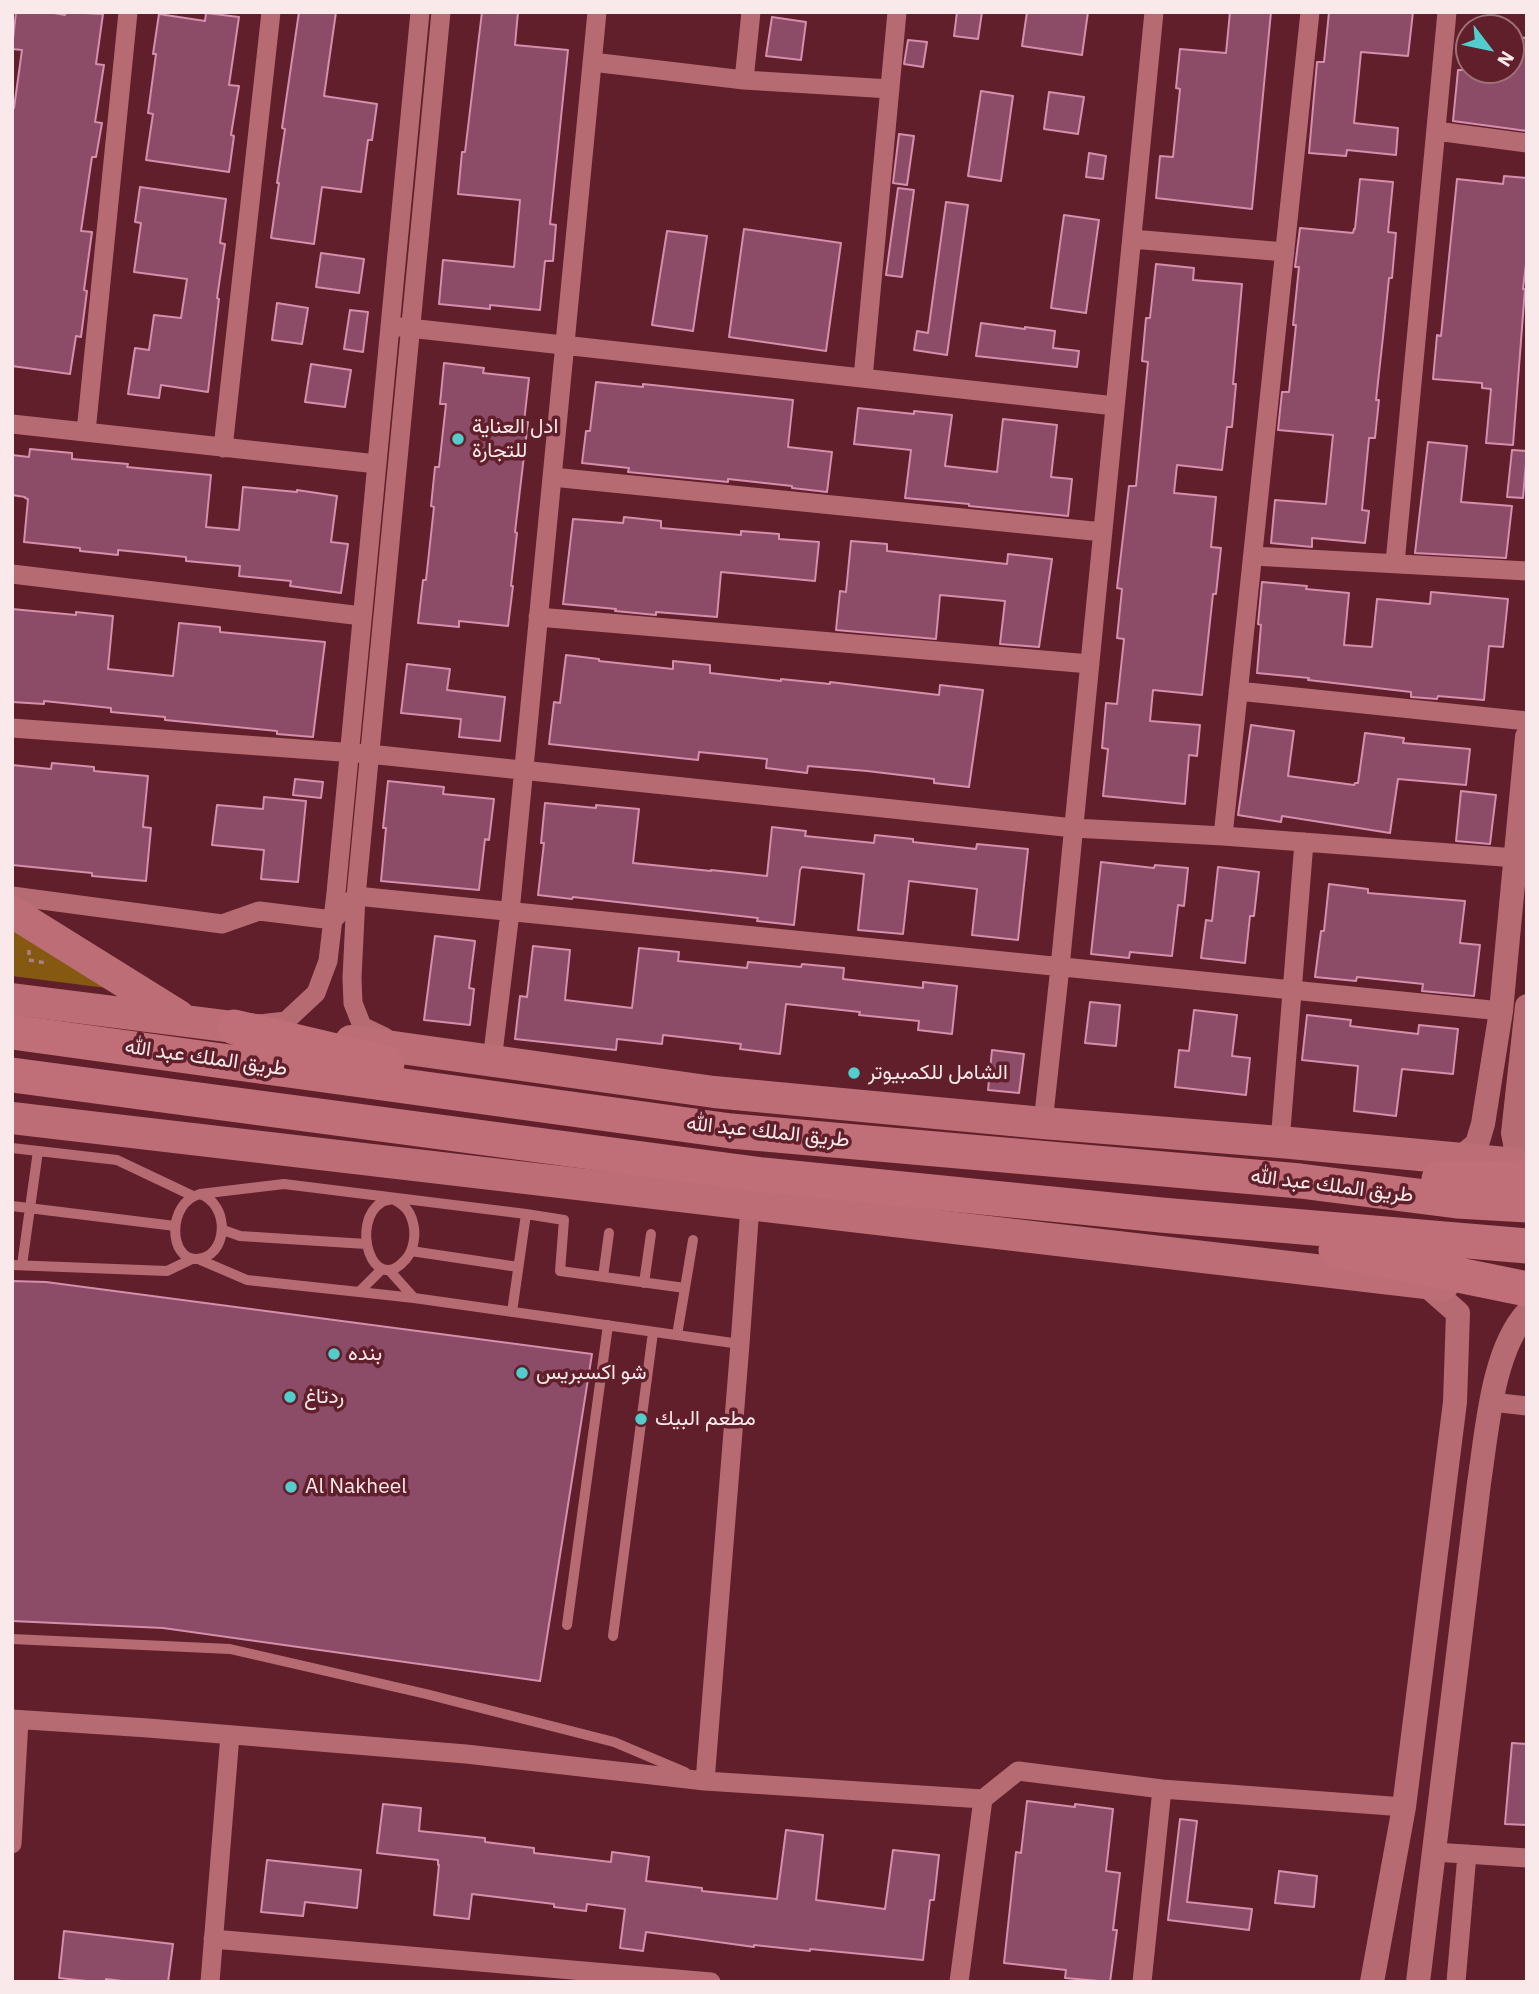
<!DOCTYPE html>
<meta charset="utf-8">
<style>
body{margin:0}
#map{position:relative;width:1539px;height:1994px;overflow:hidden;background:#601f2a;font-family:"IBM Plex Sans",sans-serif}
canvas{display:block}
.frame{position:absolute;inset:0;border:14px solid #fae9ea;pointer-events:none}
.north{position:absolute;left:1455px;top:14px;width:70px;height:70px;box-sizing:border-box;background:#601f2a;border:2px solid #9e7077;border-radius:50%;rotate:122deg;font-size:19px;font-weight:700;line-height:28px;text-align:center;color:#fae9ea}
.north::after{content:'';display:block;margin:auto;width:24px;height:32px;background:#53cdcb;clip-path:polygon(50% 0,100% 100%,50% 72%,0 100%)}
</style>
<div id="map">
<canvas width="1539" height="1994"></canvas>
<div class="frame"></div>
<div class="north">N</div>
</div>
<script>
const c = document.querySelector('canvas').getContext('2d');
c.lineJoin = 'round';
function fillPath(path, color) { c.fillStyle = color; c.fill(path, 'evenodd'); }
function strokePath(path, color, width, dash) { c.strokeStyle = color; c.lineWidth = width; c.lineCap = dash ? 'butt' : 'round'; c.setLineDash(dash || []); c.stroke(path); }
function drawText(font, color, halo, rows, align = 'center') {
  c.font = font + ' "IBM Plex Sans",Vazirmatn,sans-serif'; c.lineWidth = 7; c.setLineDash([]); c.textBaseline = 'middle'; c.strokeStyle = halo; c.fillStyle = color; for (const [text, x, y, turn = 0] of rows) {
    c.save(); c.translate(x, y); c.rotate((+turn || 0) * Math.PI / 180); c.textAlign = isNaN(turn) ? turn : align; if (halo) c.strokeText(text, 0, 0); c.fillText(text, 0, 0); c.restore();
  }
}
fillPath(new Path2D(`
 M12 926 106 988 12 976Z`), '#855911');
const building = new Path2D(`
 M16 12H48L65 15 66 12 103 14 96 64 104 65 95 122 102 123 96 157H92L81 231 92 232 84 290 87 291 81 337 76 336 70 374 12 366V107L14 108 22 50 12 49Z
 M299 12H336L324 96 377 104 372 140H368L361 192 322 187 314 244 271 238 279 183H277L285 129 282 128Z
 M482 12H518L515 45 568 50 550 224 556 225 553 261H545L540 310 490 305V309L439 304 443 260 514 267 520 200 458 194 462 152H465Z
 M957 12H982L978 39 954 36Z
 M1027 12H1088L1082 55 1022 46Z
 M1230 12H1271L1252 209 1156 198 1160 156 1173 157 1180 89 1176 88 1180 49 1226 53Z
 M1329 12H1413L1408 56 1361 52 1354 123 1398 128 1396 155 1347 150 1346 156 1309 153 1317 62H1324Z
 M206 13 239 17 229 85 239 86 231 135 234 136 229 172 146 160 153 114 148 113 156 54H153L159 14 205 21Z
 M772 17 806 22 801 60 766 56Z
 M1516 37 1527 38V131L1453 121 1458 70H1513Z
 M908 40 927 42 923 67 904 64Z
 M981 91 1013 96 1001 181 968 176Z
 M1049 92 1084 97 1078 134 1044 129Z
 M899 134 914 136 907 185 893 183Z
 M1089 153 1106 156 1103 179 1086 177Z
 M1504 176 1527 178V255L1523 289H1525L1513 445 1486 443 1491 389 1482 388V383L1433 379 1437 335 1441 336 1457 179 1503 184Z
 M1360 179 1393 182 1388 232 1396 233 1392 278H1389L1383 337 1376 400H1379L1375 438H1369L1362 510 1369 511 1365 543 1312 538V547L1271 543 1275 500 1326 504 1333 435 1278 430 1282 392H1289L1296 325H1293L1299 267H1295L1300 228 1353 233 1354 229H1355Z
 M140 187 226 199 220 243 225 244 217 298 219 299 208 392 161 385 159 398 128 394 135 348 149 350 154 315 181 318 187 279 134 272 141 223 135 222Z
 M898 188 914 190 902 277 886 275Z
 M946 202 968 205 947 355 914 350 917 331 928 333Z
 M1064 215 1099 220 1086 313 1051 308Z
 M744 229 841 243 826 351 729 337Z
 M667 231 707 236 693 331 652 325Z
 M321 253 364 259 359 293 316 287Z
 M1156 264 1194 268 1193 280 1242 284 1233 384H1236L1232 427H1227L1222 470 1177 465 1174 493 1216 497 1211 547 1221 548 1216 594H1213L1202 695 1153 690 1150 721 1200 725 1197 756 1189 755 1185 804 1103 796 1108 749 1102 748 1106 703 1117 704 1124 639 1117 638 1122 589 1117 588 1129 486H1136L1148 362 1142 361 1146 318H1150Z
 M277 303 308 308 302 344 272 340Z
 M350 310 368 312 363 352 344 349Z
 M981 323 1025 329V327L1055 331 1053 348 1079 351 1077 367 976 356Z
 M444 363 484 368 483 373 529 378 524 422H528L515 532 517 533 511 586H513L508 626 459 621V627L418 623 423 580H426L434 507 431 506 435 467H439L446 404H440Z
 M311 364 351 370 345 407 305 402Z
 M596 382 643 387V384L793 400 788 447 832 452 827 492 792 488V486L728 479V482L628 472 629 468 582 463 586 431H590Z
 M858 408 914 414V411L952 415 945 466 997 472 1003 419 1057 425 1051 477 1072 479 1068 516 969 506V504L905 498 911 450 854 444Z
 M1428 442 1467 446 1461 502 1512 506 1506 558 1415 553Z
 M30 449 72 453V459L128 464 127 467 211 475 206 527 239 530 243 487 297 492V490L337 496 331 542 348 544 341 593 290 586 291 581 239 576 240 566 186 561V557L118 550V555L80 551V548L24 542 28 499 25 498V497L12 495V455L29 457Z
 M1512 450 1527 451 1523 498 1507 497Z
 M624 517 661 521V528L741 535V531L779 534V539L819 542 815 581 721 572 717 617 656 612V615L615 611 616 609 563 604 573 519 623 523Z
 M851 541 887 544V551L1007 564 1008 554 1052 559 1039 647 1000 644 1005 601 940 595 936 639 836 630 840 591 846 592Z
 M1262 582 1307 586 1306 589 1349 593 1344 645 1372 647 1377 599 1430 604 1431 592 1508 599 1503 647 1489 646 1484 700 1438 696 1437 699 1411 697V692L1308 680 1309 678 1257 673 1261 625 1258 624Z
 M12 609 76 615V612L113 616 108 669 173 676 179 623 220 627V632L325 642 313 737 277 734V731L165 720V717L111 712V708L44 701V704L12 702Z
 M566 655 599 659V661L673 669V661L710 665V673L781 681V679L830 684V682L939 695 940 685 983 690 969 787 934 783V779L867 771 808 766 807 773 766 768 767 759 699 752 698 760 549 744 554 702 560 703Z
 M407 664 450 669 447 690 505 697 500 741 459 737 461 719 401 713Z
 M1251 725 1294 731 1288 776 1354 785 1355 783H1358L1365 733 1404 738 1403 743 1470 749 1466 785 1398 779 1390 833 1282 816 1281 822 1238 815Z
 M52 763 94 767V771L148 776 143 827 151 828 146 881 92 876V873L12 865V765L51 769Z
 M295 779 323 782 321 798 293 795Z
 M388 781 444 787 443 794 494 799 489 840 485 839 479 890 381 881 386 828H383Z
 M1461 791 1496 795 1490 844 1456 841Z
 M264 797 306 801 298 882 261 879 264 850 212 845 217 805 263 809Z
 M545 803 596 808V805L639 809 633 863 711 871V870L767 876 772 827 806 831 805 836 874 843 875 835 913 839V842L976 849 977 844 1028 849 1018 940 972 935 977 889 909 881 903 934 858 930 864 874 802 867 800 870 794 925 757 921 758 918 573 897 572 899 538 895 544 843H541Z
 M1101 862 1154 868 1155 865 1188 868 1184 906 1178 905 1172 956 1130 952 1129 958 1091 954Z
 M1218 867 1259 872 1254 916H1250L1245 963 1201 958 1206 920 1212 921Z
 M1329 884 1368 889V893L1465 901 1460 943 1480 945 1474 996 1422 991 1423 984 1357 977 1356 981 1315 977 1321 931H1324Z
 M435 936 475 941 469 988 474 989 470 1025 424 1020Z
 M533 946 570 950 565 1000 632 1008 639 948 679 952 678 961 747 968 748 962 801 967 802 964 844 968 843 979 923 988V982L957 986 952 1034 918 1030 919 1021 859 1015 860 1012 786 1004 780 1054 740 1049 741 1044 663 1035 662 1044 617 1039 616 1050 515 1039 520 996 527 997Z
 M1090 1002 1120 1005 1116 1046 1085 1043Z
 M1194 1010 1237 1015 1232 1056 1250 1058 1246 1095 1175 1087 1179 1050 1189 1051Z
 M1307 1015 1351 1020 1350 1026 1418 1034 1419 1025 1458 1029 1453 1074 1402 1069 1396 1116 1354 1111 1358 1066 1302 1060Z
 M992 1050 1024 1054 1019 1093 988 1090Z
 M12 1281 46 1282 592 1354 540 1681 163 1628 12 1621Z
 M1512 1743 1527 1744V1825L1505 1824Z
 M1027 1801 1075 1807V1804L1113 1809 1106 1871 1120 1873 1113 1930H1117L1110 1982 1065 1978 1066 1970 1004 1963 1016 1852 1021 1853Z
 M383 1804 421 1808 419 1831 485 1838V1842L534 1848V1853L611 1862 612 1852 649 1857 646 1881 702 1888V1891L777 1899 786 1830 823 1835 816 1900 885 1909 893 1850 939 1855 934 1900H930L923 1960 810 1949V1951L754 1945V1947L646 1932 643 1951 620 1948 625 1909 587 1904 586 1911 554 1907V1904L472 1894 469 1919 434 1915 439 1865H438V1860L377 1853Z
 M1180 1819 1197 1821 1187 1902 1252 1909 1249 1930 1168 1920Z
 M267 1860 361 1870 357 1908 305 1902 303 1916 261 1912Z
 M1279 1871 1317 1876 1314 1907 1275 1903Z
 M64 1931 173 1944 168 1982H130L106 1979V1982H95L59 1978Z`);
fillPath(building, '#8c4b67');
strokePath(building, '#d68eac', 2);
strokePath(new Path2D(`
 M29 950V960L46 963`), '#aa8087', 3.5, [5, 5]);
strokePath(new Path2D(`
 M12 1148 117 1160 193 1196
 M200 1194C231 1205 228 1257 197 1259 169 1261 166 1203 200 1194L284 1184 526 1214 512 1312
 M393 1199C404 1205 410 1210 413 1223 416 1234 414 1250 406 1259 373 1298 349 1222 382 1202 385 1200 389 1200 393 1199Z
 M12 1206 175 1226
 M526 1214 564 1220 560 1271 685 1288 677 1335
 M223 1230 240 1236 366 1244
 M411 1251 518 1267
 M198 1259 247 1280 359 1292 382 1269
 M12 1265 167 1271 192 1259
 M22 1265 38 1151
 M389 1270 414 1298 740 1344
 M603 1277 609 1233
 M644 1283 651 1234
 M685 1288 693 1240
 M359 1292 414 1298
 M567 1625 608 1325
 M613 1636 653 1332
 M12 1639 230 1649 426 1694 614 1742 685 1772`), '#b66b73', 10);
strokePath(new Path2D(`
 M592 62 744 80 890 89
 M744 80 751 12
 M1436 131 1527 143
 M1132 239 1285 252
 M400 327 1115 406
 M863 378 897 12
 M12 424 377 464
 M86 432 128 12
 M223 448 271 12
 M552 477 1103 532
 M1253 556 1527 571
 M1395 563 1447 12
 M12 574 362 616
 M538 617 1090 664
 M1238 691 1527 721
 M12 728 369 754 1074 828 1223 836 1516 858
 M1223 836 1310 12
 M12 896 222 924 259 911 333 920 356 896 1501 1011
 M259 1024 286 1021 316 993 328 961 336 893 420 12
 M385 1037 362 1026 353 1003 352 978 356 896 441 12
 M492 1061 510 912 597 12
 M1043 1123 1060 967 1154 12
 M1280 1142 1304 842
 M1492 1402 1527 1406
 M12 1719 148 1728 466 1754 705 1781 983 1799 1018 1771 1162 1789 1404 1807
 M705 1781 740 1344 750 1206
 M12 1844 19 1720
 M1434 1852 1527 1858
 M213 1939 711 1982
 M210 1982 230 1735
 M959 1982 983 1799
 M1142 1982 1162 1789
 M1456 1982 1467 1854`), '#b66b73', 19);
strokePath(new Path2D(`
 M1527 1006 1513 1133 1516 1149 1527 1162
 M1461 1157 1477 1144 1483 1124 1501 1011 1527 737
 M1372 1982 1404 1807 1455 1402 1458 1313 1425 1284
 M1418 1982 1479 1483C1487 1432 1492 1351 1527 1313`), '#b66b73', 24);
strokePath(new Path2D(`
 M12 912 179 1016
 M12 999 257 1030
 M351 1041 714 1092 1043 1123 1280 1142 1527 1165
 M12 1118 1443 1285`), '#bc6d75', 32);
strokePath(new Path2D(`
 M234 1027 387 1063
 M12 1032 731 1131 1300 1181 1457 1201 1527 1205
 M12 1075 763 1175 1161 1215 1527 1246
 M1439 1179 1527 1178
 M1336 1250 1527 1289`), '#c06e77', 35);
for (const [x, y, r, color] of [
 [458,439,7,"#53cdcb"],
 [854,1073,7,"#53cdcb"],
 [334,1354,7,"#53cdcb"],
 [522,1373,7,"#53cdcb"],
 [290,1397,7,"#53cdcb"],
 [641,1419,7,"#53cdcb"],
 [291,1487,7,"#53cdcb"]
]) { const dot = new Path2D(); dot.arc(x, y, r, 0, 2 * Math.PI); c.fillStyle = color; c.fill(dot); strokePath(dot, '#601f2a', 2.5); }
drawText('21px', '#fae9ea', '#601f2a', [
 ["ادل العناية",472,427],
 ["للتجارة",472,451],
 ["الشامل للكمبيوتر",868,1073],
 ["بنده",348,1354],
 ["شو اكسبريس",536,1373],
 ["ردتاغ",304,1397],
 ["مطعم البيك",655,1419],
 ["Al Nakheel",305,1487]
], 'left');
drawText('21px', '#fae9ea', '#601f2a', [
 ["طريق الملك عبد الله",206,1058,8],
 ["طريق الملك عبد الله",768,1132,6],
 ["طريق الملك عبد الله",1332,1186,7]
]);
</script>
